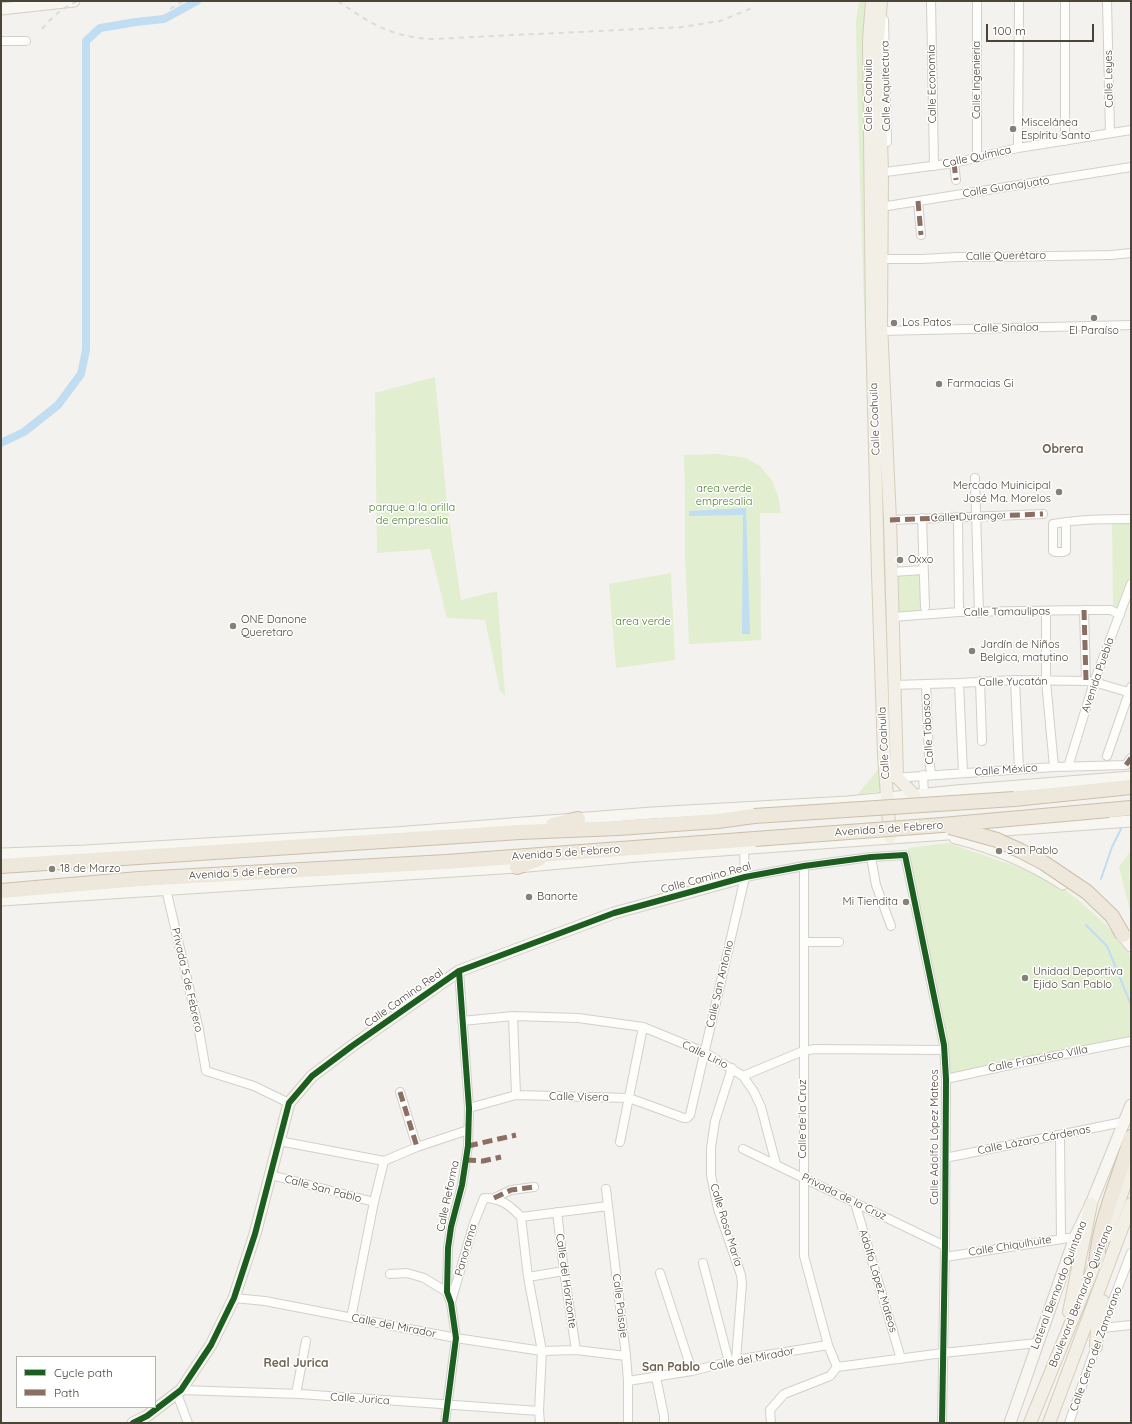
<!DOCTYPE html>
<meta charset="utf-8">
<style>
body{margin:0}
#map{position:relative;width:1132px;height:1424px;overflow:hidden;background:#f4f2ee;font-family:Quicksand,sans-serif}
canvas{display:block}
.frame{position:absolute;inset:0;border:2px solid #4b4439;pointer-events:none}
.legend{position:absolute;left:16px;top:1356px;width:140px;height:52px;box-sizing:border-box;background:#fff;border:1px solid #b7b4b0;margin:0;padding:5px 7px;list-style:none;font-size:12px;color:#4b4439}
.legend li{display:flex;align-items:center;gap:8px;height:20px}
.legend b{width:20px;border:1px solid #b7b4b0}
.scale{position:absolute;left:986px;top:24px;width:108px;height:18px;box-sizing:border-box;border:2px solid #4b4439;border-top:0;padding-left:5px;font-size:12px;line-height:14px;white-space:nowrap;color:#4b4439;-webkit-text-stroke:3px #fff;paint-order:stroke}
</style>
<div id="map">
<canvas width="1132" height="1424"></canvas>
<div class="frame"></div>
<ul class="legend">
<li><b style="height:5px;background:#1b5e20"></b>Cycle path</li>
<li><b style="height:5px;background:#8d6e63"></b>Path</li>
</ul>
<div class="scale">100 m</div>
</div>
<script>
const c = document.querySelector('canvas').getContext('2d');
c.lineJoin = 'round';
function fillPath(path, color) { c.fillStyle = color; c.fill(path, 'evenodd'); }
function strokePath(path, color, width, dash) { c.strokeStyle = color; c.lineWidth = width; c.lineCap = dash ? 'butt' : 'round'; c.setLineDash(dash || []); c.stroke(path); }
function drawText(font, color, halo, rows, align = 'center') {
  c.font = font + ' Quicksand,sans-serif'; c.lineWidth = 3; c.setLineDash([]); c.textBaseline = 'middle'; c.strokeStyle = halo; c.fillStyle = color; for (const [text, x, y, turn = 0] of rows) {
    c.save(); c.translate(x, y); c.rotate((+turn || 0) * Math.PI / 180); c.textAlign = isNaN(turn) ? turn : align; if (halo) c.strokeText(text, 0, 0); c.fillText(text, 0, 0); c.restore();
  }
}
fillPath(new Path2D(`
 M859 1H880L893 771 882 791 857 795 881 766 878 524 871 523 857 82 856 21Z
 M435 377 447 504 461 600 497 591 505 695 500 691 485 620 447 618 430 549 377 553 375 393Z
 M718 454 746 458 760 466 771 479 778 495 781 513H760L761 640 689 644 685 555V495L684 455Z
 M1131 518V577L1120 608H1113L1112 520Z
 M671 573 675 660 616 668 609 584Z
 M923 575 924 613 899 614 898 576Z
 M948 843 1018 867 1058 885 1077 899 1103 922 1120 941 1131 956V1045L951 1074 908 848Z
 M1131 850 1129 878 1131 886V915L1119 867Z`), '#e1eecf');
fillPath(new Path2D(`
 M746 508 750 634H742L743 515 689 516V511Z`), '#c0ddf1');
strokePath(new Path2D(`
 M1101 879 1112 847 1123 825
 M1086 925 1107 946 1131 1005`), '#c0ddf1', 2);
strokePath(new Path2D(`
 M1 443 24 432 58 405 81 374 86 350V41L100 28 136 22 164 19 197 1`), '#c0ddf1', 8);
const street = new Path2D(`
 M931 1 934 166
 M1107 1 1110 133
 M884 20 887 142
 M1 41H26
 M1065 141V1
 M1018 148 1019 1
 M977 159V1
 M954 163 956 180
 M878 173 954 163 1018 148 1131 130
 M918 201 921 235
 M881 207 1131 167
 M881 259H922L957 257H997L1111 255 1131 253
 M882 331 1131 325
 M975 478 979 613
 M958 517 959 612
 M922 518 925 607
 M890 520 1043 514
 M1066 522V551L1063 552H1055L1053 551V524C1079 519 1105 519 1131 519
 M892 572 923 570
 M1084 610 1086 681
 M1046 611V681L1054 767
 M893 617 959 612 1084 610H1111L1120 615
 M1015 680 1019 769
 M980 681 982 741
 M959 683 963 773
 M926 684 929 758 931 774
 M894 685 959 683 1015 680 1086 681 1094 682 1131 693
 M1107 756 1131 687
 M1068 767 1094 682 1131 584
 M923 775 924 794
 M894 778 1054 767 1126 765 1131 758
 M871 857 876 885 891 926
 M804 866V1256L828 1345 837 1367
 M745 877 804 866 871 857 905 855 944 1045 946 1079 945 1246 942 1423
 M166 889 199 1030 206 1071 254 1086 289 1103
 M804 942H839
 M513 1016 516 1095
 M462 1021 513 1016 578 1018 643 1027 704 1052 743 1076 754 1092 761 1107 776 1164
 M732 1068 715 1121 711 1148V1175L718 1209 741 1275 742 1284 736 1360
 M743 1076 803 1051 815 1049 944 1050
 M946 1079 1014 1064 1131 1041
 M400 1092 417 1147
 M469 1108 516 1095 629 1098 684 1118H687L690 1115 745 877 744 849
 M1060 1136 1061 1238
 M279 1141 384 1161 417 1147 468 1130
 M620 1142 643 1027
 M743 1149 945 1246
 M945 1158 1123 1122
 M271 1175 374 1202
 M606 1189 626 1356 628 1381V1423
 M494 1198 511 1190 534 1187
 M855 1203 901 1359
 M557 1212 564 1271 576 1350
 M521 1217 528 1277 542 1351 539 1411 540 1423
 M521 1217 608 1206
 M945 1257 1075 1237
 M703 1263 729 1362
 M660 1273 692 1371
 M390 1274 407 1273 424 1278 447 1292
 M528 1277 564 1271
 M234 1298 265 1301 456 1338 542 1351 576 1350 626 1356
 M451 1302 474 1223 484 1198C500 1198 510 1205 521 1217
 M351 1318 374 1202 384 1161
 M1102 1328 1131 1325
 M1101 1332 1131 1253
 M837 1367 943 1353 1037 1343
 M656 1377 664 1416V1423
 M628 1381 692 1371 736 1360 828 1345
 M181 1390 300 1394 539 1411
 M177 1394 188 1423
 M296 1394 306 1341
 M445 1423 456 1338 451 1303 447 1292 448 1248 451 1227 462 1185 468 1146 469 1108 459 971
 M771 1423 770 1410 784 1394 830 1376 837 1367
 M1069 1423 1097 1343`);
const secondary = new Path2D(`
 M1 9 74 1
 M955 838C993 847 1030 863 1063 884
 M1 854 85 851 395 833 652 813 848 802 956 791 1131 777
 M1 900 517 867 637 856 1131 821
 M1118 930 1131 946
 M133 1423 147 1416 181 1390 211 1345 234 1298 255 1234 289 1103 312 1076 352 1046 459 971 614 913 745 877
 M1010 1423 1075 1237 1091 1204 1131 1105`);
const primary = new Path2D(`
 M872 1 869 40 872 324 878 573 884 755 890 837
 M881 1 878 38 882 172 881 324 890 520 897 777 914 795
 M1106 1237 1131 1168
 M1069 1312 1091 1204
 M1096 1347 1097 1328 1103 1301
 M1030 1423 1099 1254
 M1049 1423 1131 1204`);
const highway = new Path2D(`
 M1014 799 1131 787
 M1109 810 1131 808
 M553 825 578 819
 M1 866 520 832 618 828 718 821 754 816
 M517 867 539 859
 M1 891 139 879 446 862 755 839
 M1096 1263C1100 1219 1119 1179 1131 1137`);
strokePath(street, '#d2d0cb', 10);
strokePath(secondary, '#d3cfc5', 13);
strokePath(primary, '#d6cebb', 14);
strokePath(highway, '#ccbfa9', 16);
strokePath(street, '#fdfdfc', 8);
strokePath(secondary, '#f7f6f1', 11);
strokePath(primary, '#f2efe6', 12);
strokePath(highway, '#ede8db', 14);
strokePath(new Path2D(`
 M338 1C371 24 391 37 432 39L682 27 720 21 752 8
 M170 9 183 1
 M42 29C53 16 62 8 78 1`), '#dbdbda', 2, [5, 5]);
const highwayBridge = new Path2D(`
 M754 816 1014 799
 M950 827 997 840 1021 851 1044 863 1087 892 1112 916 1123 935
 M755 839 942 825 1109 810`);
strokePath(highwayBridge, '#ccbfa9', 16, []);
strokePath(highwayBridge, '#ede8db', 14);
strokePath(new Path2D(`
 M954 163 956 180
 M918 201 921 235
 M890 520 1043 514
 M1084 610 1086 681
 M1126 765 1131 758
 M400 1092 417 1147
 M468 1146 516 1135
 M466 1160 483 1161 501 1157
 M494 1198 511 1190 534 1187`), '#8d6e63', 5, [10, 5]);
strokePath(new Path2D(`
 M133 1423 147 1416 181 1390 211 1345 234 1298 255 1234 289 1103 312 1076 352 1046 459 971 614 913 745 877 804 866 871 857 905 855 944 1045 946 1079 945 1246 942 1423
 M445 1423 456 1338 451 1303 447 1292 448 1248 451 1227 462 1185 468 1146 469 1108 459 971`), '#1b5e20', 6);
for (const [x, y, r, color] of [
 [1013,129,4,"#868178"],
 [1094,318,4,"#868178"],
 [894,323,4,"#868178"],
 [939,384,4,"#868178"],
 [1059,492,4,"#868178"],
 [900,560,4,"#868178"],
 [233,626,4,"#868178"],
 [972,651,4,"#868178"],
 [999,851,4,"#868178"],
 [52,869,4,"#868178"],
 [529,897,4,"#868178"],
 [906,902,4,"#868178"],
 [1025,978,4,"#868178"]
]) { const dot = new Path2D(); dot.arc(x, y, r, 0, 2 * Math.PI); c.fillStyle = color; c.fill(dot); strokePath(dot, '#fff', 1.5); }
drawText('11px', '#4b4439', '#fff', [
 ["Calle Leyes",1109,79,-91],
 ["Calle Ingeniería",977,80,-90],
 ["Calle Economía",932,84,-91],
 ["Calle Arquitectura",886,86,-91],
 ["Calle Coahuila",869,95,-90],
 ["Calle Química",977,157,-12],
 ["Calle Guanajuato",1006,187,-9],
 ["Calle Querétaro",1006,256,-1],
 ["Calle Sinaloa",1006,328,-1],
 ["Calle Coahuila",875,419,-92],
 ["Calle Durango",967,517,-2],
 ["Calle Tamaulipas",1007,612,-1],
 ["Avenida Puebla",1098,675,-71],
 ["Calle Yucatán",1013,682,-1],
 ["Calle Tabasco",928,729,-93],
 ["Calle Coahuila",884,743,-93],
 ["Calle México",1006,770,-4],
 ["Avenida 5 de Febrero",889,829,-4],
 ["Avenida 5 de Febrero",566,853,-4],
 ["Avenida 5 de Febrero",243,873,-3],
 ["Calle Camino Real",706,878,-15],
 ["Privada 5 de Febrero",187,980,77],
 ["Calle San Antonio",720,984,-77],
 ["Calle Camino Real",404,998,-35],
 ["Calle Lirio",705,1055,26],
 ["Calle Francisco Villa",1038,1059,-11],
 ["Calle Visera",579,1097,1],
 ["Calle de la Cruz",803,1119,-90],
 ["Calle Adolfo López Mateos",935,1137,-90],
 ["Calle Lázaro Cárdenas",1034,1140,-11],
 ["Calle San Pablo",323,1189,15],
 ["Calle Reforma",448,1196,-78],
 ["Privada de la Cruz",844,1197,26],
 ["Calle Rosa María",726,1225,73],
 ["Calle Chiquihuite",1010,1246,-9],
 ["Panorama",466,1250,-74],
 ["Calle del Horizonte",566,1281,82],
 ["Adolfo López Mateos",878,1281,73],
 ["Lateral Bernardo Quintana",1059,1285,-69],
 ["Boulevard Bernardo Quintana",1081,1296,-68],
 ["Calle Paisaje",620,1306,83],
 ["Calle del Mirador",394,1326,11],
 ["Calle Cerro del Zamorano",1096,1349,-70],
 ["Calle del Mirador",752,1359,-11],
 ["Calle Jurica",360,1399,4]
]);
drawText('11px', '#4b4439', '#fff', [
 ["Miscelánea",1021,123],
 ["Espíritu Santo",1021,136],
 ["Los Patos",902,323],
 ["El Paraíso",1094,331,"center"],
 ["Farmacias Gi",947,384],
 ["Mercado Muinicipal",1051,486,"right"],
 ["José Ma. Morelos",1051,499,"right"],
 ["Oxxo",908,560],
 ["ONE Danone",241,620],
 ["Queretaro",241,633],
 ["Jardín de Niños",980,645],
 ["Belgica, matutino",980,658],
 ["San Pablo",1007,851],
 ["18 de Marzo",60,869],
 ["Banorte",537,897],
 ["Mi Tiendita",898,902,"right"],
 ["Unidad Deportiva",1033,972],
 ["Ejido San Pablo",1033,985]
], 'left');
drawText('11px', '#4a7f2a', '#fff', [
 ["area verde",724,489],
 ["empresalia",724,502],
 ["parque a la orilla",412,508],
 ["de empresalia",412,521],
 ["area verde",643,622]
]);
drawText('bold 12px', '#6e6250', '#fff', [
 ["Obrera",1063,449],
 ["Real Jurica",296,1363],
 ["San Pablo",671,1367]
]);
</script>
